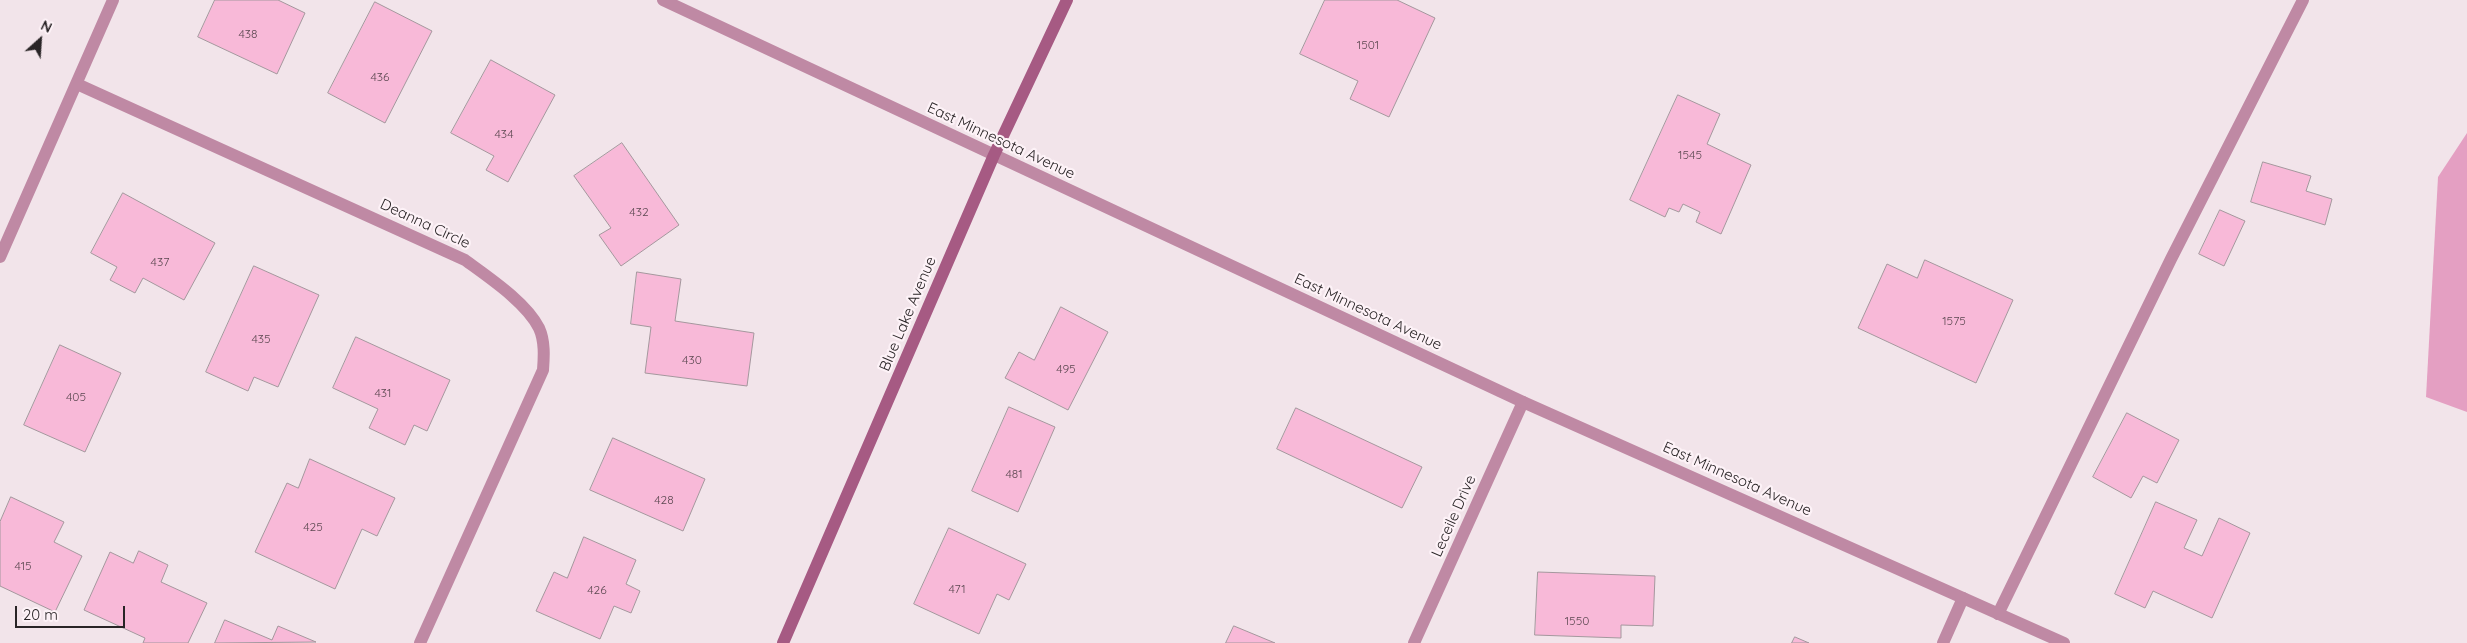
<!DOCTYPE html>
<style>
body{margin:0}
#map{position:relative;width:2467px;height:643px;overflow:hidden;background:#f2e4ea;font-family:Quicksand,sans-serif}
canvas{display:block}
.north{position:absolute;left:15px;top:15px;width:50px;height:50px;-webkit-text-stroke:4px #fdf2f7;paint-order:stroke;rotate:26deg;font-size:14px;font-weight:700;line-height:20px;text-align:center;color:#292426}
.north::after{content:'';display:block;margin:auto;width:18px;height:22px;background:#292426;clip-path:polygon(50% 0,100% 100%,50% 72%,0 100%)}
.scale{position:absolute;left:15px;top:606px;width:110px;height:22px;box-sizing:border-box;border:2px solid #292426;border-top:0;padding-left:6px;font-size:15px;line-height:18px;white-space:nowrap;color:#292426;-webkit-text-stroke:4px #fdf2f7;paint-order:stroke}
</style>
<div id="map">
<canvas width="2467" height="643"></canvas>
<div class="north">N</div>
<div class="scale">20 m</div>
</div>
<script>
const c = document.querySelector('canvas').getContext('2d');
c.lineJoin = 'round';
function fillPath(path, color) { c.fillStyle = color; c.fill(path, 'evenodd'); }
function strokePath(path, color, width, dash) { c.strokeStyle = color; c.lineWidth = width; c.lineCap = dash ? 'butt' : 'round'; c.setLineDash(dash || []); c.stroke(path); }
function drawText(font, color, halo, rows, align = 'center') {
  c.font = font + ' Quicksand,sans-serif'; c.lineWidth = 4.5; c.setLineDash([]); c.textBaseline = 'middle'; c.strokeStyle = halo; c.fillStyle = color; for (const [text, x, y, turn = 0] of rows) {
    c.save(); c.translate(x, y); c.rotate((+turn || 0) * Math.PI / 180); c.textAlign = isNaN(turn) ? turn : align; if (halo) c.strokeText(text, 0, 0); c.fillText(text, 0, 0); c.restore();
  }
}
fillPath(new Path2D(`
 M2467 133V412L2426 397 2438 177Z`), '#e49fc2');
const building = new Path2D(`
 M215 0H278L305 13 277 74 198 37Z
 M1325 0H1397L1435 18 1389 117 1350 99 1358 81 1300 54Z
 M375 2 432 31 385 123 328 93Z
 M491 60 555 95 508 182 486 170 494 156 451 133Z
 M1678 95 1720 114 1707 144 1751 165 1721 234 1696 222 1700 212 1683 204 1679 212 1669 208 1665 217 1630 200Z
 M622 143 679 225 621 266 599 235 611 228 574 176Z
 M2263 162 2311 176 2306 191 2332 199 2325 225 2251 202Z
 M123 193 215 243 184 300 143 278 135 293 110 280 117 267 91 253Z
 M2220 210 2245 221 2224 266 2199 254Z
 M1925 260 2013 300 1976 383 1858 328 1887 264 1917 278Z
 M254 266 319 295 278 387 254 377 248 391 206 372Z
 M637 272 681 279 675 321 754 333 747 386 645 373 651 327 631 324Z
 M1061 307 1108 332 1068 410 1005 378 1019 352 1034 360Z
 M356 337 450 380 427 431 414 425 405 445 369 428 378 409 333 388Z
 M60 345 121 373 85 452 24 425Z
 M1009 407 1055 427 1018 512 972 491Z
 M1296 408 1422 467 1402 508 1277 449Z
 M2127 413 2179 440 2157 483 2143 476 2131 498 2093 477Z
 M613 438 705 479 683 531 590 490Z
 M310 459 395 498 377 536 362 529 335 589 255 552 287 483 298 488Z
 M11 497 64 522 54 542 82 556 55 612 0 586V522Z
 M2156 502 2197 520 2184 548 2202 556 2219 518 2250 533 2212 618 2153 591 2145 608 2115 594Z
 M949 528 1026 564 1009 600 997 594 979 634 914 604Z
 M584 537 636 560 626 584 640 591 631 613 614 606 600 639 536 611 554 572 567 578Z
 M139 551 168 565 161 582 207 603 188 643H143L145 638 84 610 110 552 133 563Z
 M1538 572 1655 576 1653 626 1621 625V638L1535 635Z
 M225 620 272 640 278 626 316 642 215 643Z
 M1234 626 1275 643H1226Z
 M1795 637 1809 643H1792Z`);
fillPath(building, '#f8b9d8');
strokePath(building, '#a4979d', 1);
strokePath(new Path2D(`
 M1998 614 2171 259 2303 0`), '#bf89a4', 12);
strokePath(new Path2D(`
 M77 84 465 260C488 277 526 302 539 328 545 341 544 357 543 370L420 643
 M0 257 113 0
 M1414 643 1523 402
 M1943 643 1963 598`), '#bf89a4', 12);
strokePath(new Path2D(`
 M663 0 1523 402 2064 643`), '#bf89a4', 12);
strokePath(new Path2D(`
 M783 643 994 155 1067 0`), '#a65a83', 12);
drawText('12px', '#5d4952', null, [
 ["438",248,34],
 ["1501",1368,45],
 ["436",380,77],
 ["434",504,134],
 ["1545",1690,155],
 ["432",639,212],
 ["437",160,262],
 ["1575",1954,321],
 ["435",261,339],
 ["430",692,360],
 ["495",1066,369],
 ["431",383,393],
 ["405",76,397],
 ["481",1014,474],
 ["428",664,500],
 ["425",313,527],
 ["415",23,566],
 ["471",957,589],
 ["426",597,590],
 ["1550",1577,621]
]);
drawText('15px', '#292426', '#fdf2f7', [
 ["East Minnesota Avenue",1001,141,25],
 ["Deanna Circle",425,224,25],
 ["East Minnesota Avenue",1368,312,25],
 ["Blue Lake Avenue",908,314,-67],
 ["East Minnesota Avenue",1737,479,24],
 ["Leceile Drive",1454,516,-66]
]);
</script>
